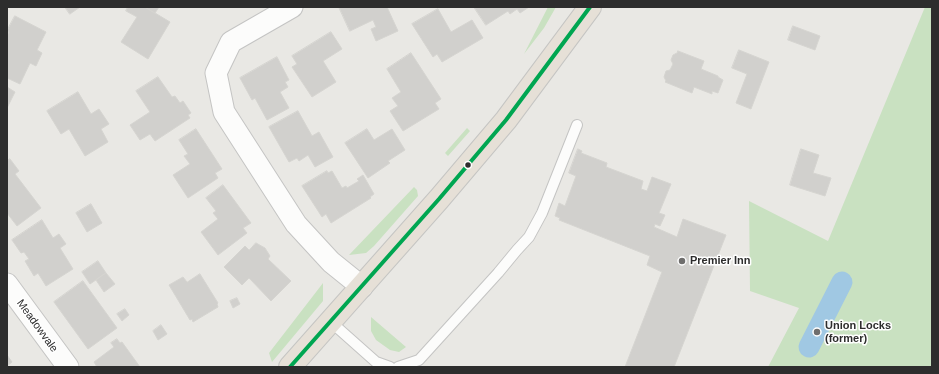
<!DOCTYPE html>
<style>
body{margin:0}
#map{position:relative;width:939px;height:374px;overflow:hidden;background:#e9e8e4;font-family:Arial,sans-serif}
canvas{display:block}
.frame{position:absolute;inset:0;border:8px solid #2d2d2d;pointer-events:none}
</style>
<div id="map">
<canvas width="939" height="374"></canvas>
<div class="frame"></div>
</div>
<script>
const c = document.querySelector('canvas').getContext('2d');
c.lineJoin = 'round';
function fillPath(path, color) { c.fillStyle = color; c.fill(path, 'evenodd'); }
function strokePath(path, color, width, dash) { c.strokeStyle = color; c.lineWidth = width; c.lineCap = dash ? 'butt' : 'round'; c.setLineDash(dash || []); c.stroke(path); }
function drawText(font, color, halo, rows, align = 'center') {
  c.font = font + ' Arial,sans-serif'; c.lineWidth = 3; c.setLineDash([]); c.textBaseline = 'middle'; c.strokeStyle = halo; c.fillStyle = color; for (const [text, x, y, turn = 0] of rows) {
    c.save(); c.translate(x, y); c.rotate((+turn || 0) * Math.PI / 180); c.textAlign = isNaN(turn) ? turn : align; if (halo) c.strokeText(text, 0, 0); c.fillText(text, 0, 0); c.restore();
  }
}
fillPath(new Path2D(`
 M548 7H556L544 28 524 54Z
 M925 7H932L931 367H768L799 308 750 291 749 201 828 241Z
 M467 128 470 131 448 156 445 153Z
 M414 187 417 190 418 196 374 246 366 253 349 255Z
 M323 283V301L272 362 269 353Z
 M371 317 406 347 399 352 390 350 376 340 371 331Z`), '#c9e1c1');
strokePath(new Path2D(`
 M809 347 842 282`), '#a0c8e3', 21);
const building = new Path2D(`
 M65 7H80L70 14Z
 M128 7H145L170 22 148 59 121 42 137 17 126 11Z
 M145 7H159L155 13Z
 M339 7H387L398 31 376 41 371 29 376 27 373 20 350 31Z
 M474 7H529L520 13 517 9 510 14 508 11 486 25Z
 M438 9 451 32 472 20 483 38 442 62 437 54 433 57 412 24Z
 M15 16 46 32 37 50 42 53 36 66 30 63 20 84 7 78V36L9 32 7 31Z
 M793 26 820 36 815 50 788 40Z
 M331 32 342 49 323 61 336 82 312 97 292 67 297 64 292 56Z
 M739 50 769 62 751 109 736 103 747 74 732 68Z
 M678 51 704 61 701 69 718 76V77L723 80 718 93 712 91V94L694 87 692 93 665 82 666 81 664 77 666 71 670 70 673 64 671 60 673 55 677 53Z
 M411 53 441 99 435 103 439 109 403 131 390 111 398 106 392 98 401 92 387 69Z
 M277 57 289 80 285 82 288 87 280 92 289 108 267 120 255 98 252 100 240 78Z
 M158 77 172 97 175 96 180 103 183 101 191 113 188 115 190 118 155 141 150 134 140 140 130 125 150 112 136 91Z
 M7 87 15 92 7 108Z
 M78 92 91 114 99 109 109 124 101 129 108 142 85 156 69 129 61 134 47 111Z
 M298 111 312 136 319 132 333 157 315 167 308 155 299 161 297 158 289 162 269 127Z
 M196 129 222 169 215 173 218 178 188 198 173 175 190 164 184 156 188 154 179 140Z
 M367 129 374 140 392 129 405 150 388 161 390 163 368 178 345 143Z
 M578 149 582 151 581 153 607 163 606 167 643 181 641 189 647 191 652 177 671 184 659 213 665 215 660 226 655 224 654 227 677 237 683 219 726 235 674 367H625L662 272 647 265 650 256 559 220 560 218 555 216 559 203 565 206 576 176 569 173Z
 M801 149 819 155 813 173 831 178 825 196 790 185Z
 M10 159 19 171 15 174 41 208 17 226 7 213V161Z
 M327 171 328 173 332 171 342 188 346 186 347 188 359 181 357 179 363 175 374 194 370 197 371 198 331 223 326 214 322 217 302 186Z
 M223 185 251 223 243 228 247 233 218 255 201 232 218 219 213 213 216 211 206 198Z
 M91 204 102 223 87 232 76 213Z
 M42 220 53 238 59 234 66 244 60 248 73 269 46 286 38 273 34 276 25 261 29 259 24 252 21 253 12 240Z
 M256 243 265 248 270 256 268 259 291 281 271 301 249 278 242 285 224 267 245 246 249 250Z
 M98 261 106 273 90 284 82 272Z
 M106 273 115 284 104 292 96 280Z
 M200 274 218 303 217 304 218 307 193 322 192 319 190 320 169 285 183 277 187 282Z
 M83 281 117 328 88 349 54 302Z
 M237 298 240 304 233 308 230 301Z
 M125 309 129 315 122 321 117 314Z
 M161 325 167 334 158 340 153 331Z
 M117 339 120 343 122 342 140 367H97L94 362 114 347 111 343Z
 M7 355 12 362 7 366Z`);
fillPath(building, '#d1d0cd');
strokePath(building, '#d5d4d0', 1);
const lane = new Path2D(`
 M331 322 376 362 390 367
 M398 367 419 360 498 273 517 250 529 237 542 213 577 125`);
const street = new Path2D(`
 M292 7 231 42 216 73 224 112 296 224 331 262 362 287
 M7 284 68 367`);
const highway = new Path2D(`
 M290 367 439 199 506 120 590 7`);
strokePath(lane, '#c4c4c3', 12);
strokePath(street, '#c4c4c3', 23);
strokePath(highway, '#c5c5c3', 24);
strokePath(lane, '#fcfcfb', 10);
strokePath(street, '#fcfcfb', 21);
strokePath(highway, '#e6e0d7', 22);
strokePath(new Path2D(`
 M290 367 439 199 506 120 590 7`), '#00a651', 4);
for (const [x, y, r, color] of [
 [468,165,3.5,"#2d2d2d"],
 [682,261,4,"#6f6e6d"],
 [817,332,4,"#6f6e6d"]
]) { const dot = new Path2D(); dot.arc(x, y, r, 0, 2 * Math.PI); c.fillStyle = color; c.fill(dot); strokePath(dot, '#fff', 1.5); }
drawText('bold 11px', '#2d2d2d', '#fff', [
 ["Premier Inn",690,261],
 ["Union Locks",825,326],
 ["(former)",825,339]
], 'left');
drawText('11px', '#2d2d2d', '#fff', [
 ["Meadowvale",37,326,54]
]);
</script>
